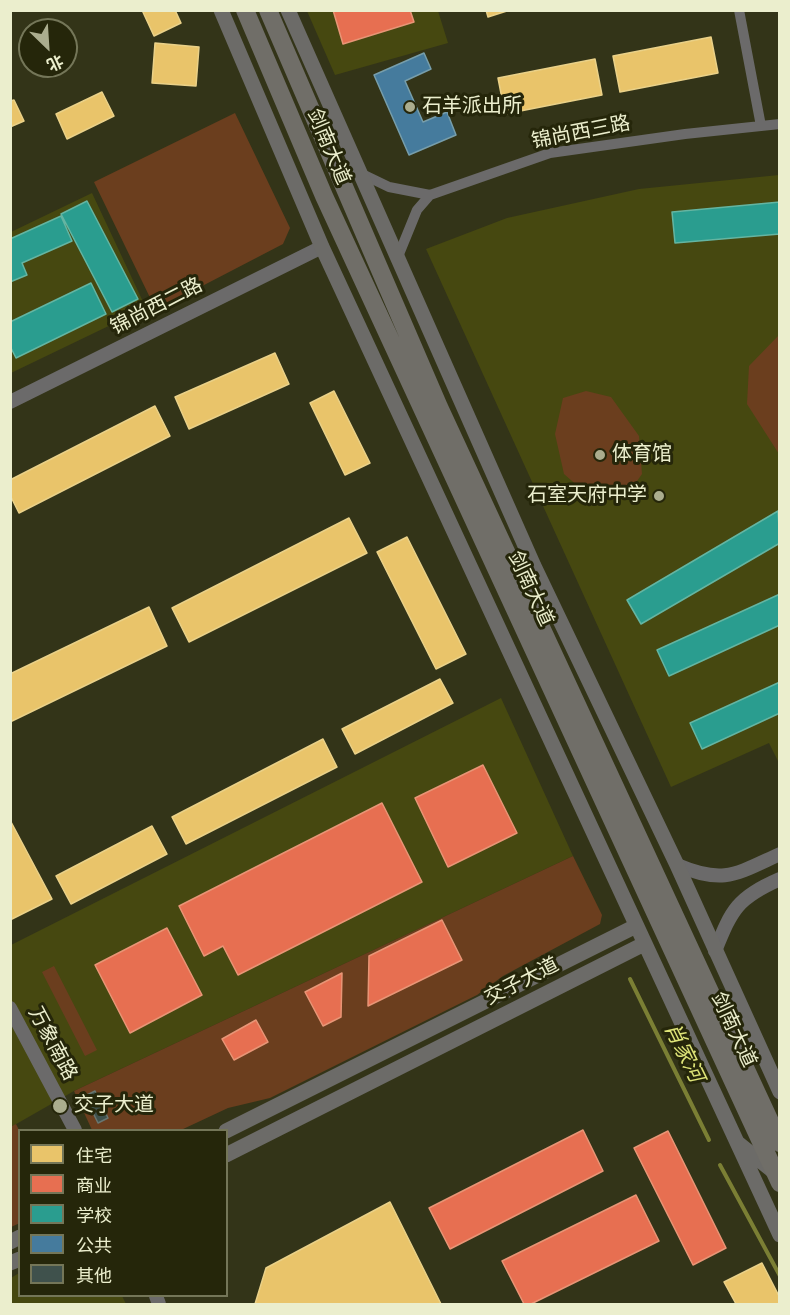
<!DOCTYPE html>
<meta charset="utf-8">
<style>
body{margin:0}
#map{position:relative;width:790px;height:1315px;overflow:hidden;background:#333418;font-family:"Varela Round","Noto Sans SC",sans-serif}
canvas{display:block}
.frame{position:absolute;inset:0;border:12px solid #ebeecd;pointer-events:none}
.legend{position:absolute;left:18px;top:1129px;width:210px;height:168px;box-sizing:border-box;background:#25260a;border:2px solid #747658;margin:0;padding:8px 10px;list-style:none;font-size:18px;color:#ebeecd}
.legend li{display:flex;align-items:center;gap:12px;height:30px}
.legend b{width:30px;border:2px solid #747658}
.north{position:absolute;left:18px;top:18px;width:60px;height:60px;box-sizing:border-box;background:#25260a;border:2px solid #747658;border-radius:50%;rotate:155deg;font-size:16px;font-weight:700;line-height:24px;text-align:center;color:#ebeecd}
.north::after{content:'';display:block;margin:auto;width:21px;height:27px;background:#abad8e;clip-path:polygon(50% 0,100% 100%,50% 72%,0 100%)}
</style>
<div id="map">
<canvas width="790" height="1315"></canvas>
<div class="frame"></div>
<ul class="legend">
<li><b style="height:16px;background:#e9c46a"></b>住宅</li>
<li><b style="height:16px;background:#e76f51"></b>商业</li>
<li><b style="height:16px;background:#2a9d8f"></b>学校</li>
<li><b style="height:16px;background:#457b9d"></b>公共</li>
<li><b style="height:16px;background:#3f514c"></b>其他</li>
</ul>
<div class="north">北</div>
</div>
<script>
const c = document.querySelector('canvas').getContext('2d');
c.lineJoin = 'round';
function fillPath(path, color) { c.fillStyle = color; c.fill(path, 'evenodd'); }
function strokePath(path, color, width, dash) { c.strokeStyle = color; c.lineWidth = width; c.lineCap = dash ? 'butt' : 'round'; c.setLineDash(dash || []); c.stroke(path); }
function drawText(font, color, halo, rows, align = 'center') {
  c.font = font + ' "Varela Round","Noto Sans SC",sans-serif'; c.lineWidth = 6; c.setLineDash([]); c.textBaseline = 'middle'; c.strokeStyle = halo; c.fillStyle = color; for (const [text, x, y, turn = 0] of rows) {
    c.save(); c.translate(x, y); c.rotate((+turn || 0) * Math.PI / 180); c.textAlign = isNaN(turn) ? turn : align; if (halo) c.strokeText(text, 0, 0); c.fillText(text, 0, 0); c.restore();
  }
}
fillPath(new Path2D(`
 M307 11H438L448 43 335 75Z
 M779 175V763L769 743 671 787 426 249 507 218 639 189Z
 M92 193 146 308 11 373V232Z
 M501 698 573 856 74 1091 11 1127V945Z
 M19 1273 20 1296H122L126 1304H11V1278Z`), '#464810');
fillPath(new Path2D(`
 M235 113 290 228 283 244 156 310 94 182Z
 M779 335V454L747 404 749 366Z
 M586 391 611 397 639 436 642 474 625 498 595 501 564 474 555 434 563 398Z
 M573 856 602 915 600 924 503 976 477 995 270 1098 228 1108 181 1130H92L74 1091Z
 M54 966 97 1050 85 1056 42 972Z
 M16 1124 20 1132V1223L11 1227 10 1127Z`), '#6b3e1e');
const homes = new Path2D(`
 M142 10H175L181 23 154 36Z
 M486 10H510L488 17Z
 M711 37 718 73 620 92 613 56Z
 M155 43 199 47 196 86 152 83Z
 M595 59 602 95 505 114 498 78Z
 M102 92 114 116 67 139 56 114Z
 M14 100 24 121 10 127V101Z
 M275 353 289 384 189 429 175 397Z
 M334 391 370 463 345 475 310 403Z
 M155 406 170 436 19 513 10 495V480Z
 M349 518 367 553 189 642 172 608Z
 M407 537 466 654 436 669 377 552Z
 M149 607 167 646 10 722V674Z
 M440 679 453 703 355 754 342 729Z
 M323 739 337 767 186 844 172 817Z
 M10 820 52 899 10 920Z
 M152 826 167 854 71 904 56 876Z
 M390 1202 441 1304H255L266 1268Z
 M762 1263 780 1298V1304H736L724 1282Z`);
fillPath(homes, '#e9c46a');
strokePath(homes, '#ead188', 1.5);
const shops = new Path2D(`
 M333 10H410L414 22 343 44Z
 M483 765 517 833 448 867 415 798Z
 M382 803 422 882 238 975 223 946 204 956 179 906Z
 M442 920 462 960 368 1006 369 956Z
 M167 928 202 995 130 1033 95 965Z
 M342 973 341 1017 323 1026 305 992Z
 M256 1020 268 1042 234 1060 222 1039Z
 M583 1130 603 1171 450 1249 429 1208Z
 M668 1131 726 1248 693 1265 634 1148Z
 M636 1195 659 1241 531 1304H524L502 1261Z`);
fillPath(shops, '#e76f51');
strokePath(shops, '#e89576', 1.5);
const schools = new Path2D(`
 M87 201 138 299 112 312 61 214Z
 M780 202V234L675 243 672 212Z
 M61 216 72 241 22 263 27 275 10 282V239Z
 M91 283 106 314 16 358 10 346V322Z
 M778 511 780 543 641 624 627 600Z
 M780 594V625L669 676 657 650Z
 M780 682V713L702 749 690 723Z`);
fillPath(schools, '#2a9d8f');
strokePath(schools, '#64b5a2', 1.5);
const public = new Path2D(`
 M424 53 431 69 405 81 423 122 447 112 456 135 409 155 374 75Z`);
fillPath(public, '#457b9d');
strokePath(public, '#779eab', 1.5);
strokePath(new Path2D(`
 M630 979 709 1140
 M720 1165 780 1276`), '#7b7f34', 4);
const building = new Path2D(`
 M95 1091 108 1118 98 1123 85 1096Z`);
fillPath(building, '#3f514c');
strokePath(building, '#687670', 1.5);
strokePath(new Path2D(`
 M739 10 761 126
 M360 173 389 187 430 195
 M397 259 417 210 430 195 550 153 685 134 780 124`), '#6b6a6a', 10);
strokePath(new Path2D(`
 M10 402 322 247
 M677 865C724 885 736 874 780 854
 M715 951C732 909 737 898 780 879
 M10 1008 75 1130
 M156 1296 159 1304`), '#6b6a6a', 14);
strokePath(new Path2D(`
 M221 10 322 247 780 1235
 M288 10 534 566 677 865 780 1092
 M226 1131 636 926
 M738 1143 774 1172
 M226 1155 644 944
 M10 1242 20 1237
 M10 1263 20 1259`), '#6c6b68', 15);
strokePath(new Path2D(`
 M245 10 324 196 780 1183
 M268 10 439 407 780 1143`), '#706e68', 18);
for (const [x, y, r, color] of [
 [410,107,6,"#abad8e"],
 [600,455,6,"#abad8e"],
 [659,496,6,"#abad8e"],
 [60,1106,8,"#abad8e"]
]) { const dot = new Path2D(); dot.arc(x, y, r, 0, 2 * Math.PI); c.fillStyle = color; c.fill(dot); strokePath(dot, '#25260a', 2); }
drawText('20px', '#ebeecd', '#25260a', [
 ["石羊派出所",422,107],
 ["体育馆",612,455],
 ["石室天府中学",647,496,"right"],
 ["交子大道",74,1106]
], 'left');
drawText('20px', '#ebeecd', '#25260a', [
 ["锦尚西三路",581,133,-11],
 ["剑南大道",328,147,67],
 ["锦尚西二路",157,307,-27],
 ["剑南大道",530,589,65],
 ["交子大道",522,982,-27],
 ["剑南大道",733,1030,65],
 ["万象南路",52,1044,62]
]);
drawText('italic 21px', '#dee478', '#25260a', [
 ["肖家河",683,1053,64]
]);
</script>
